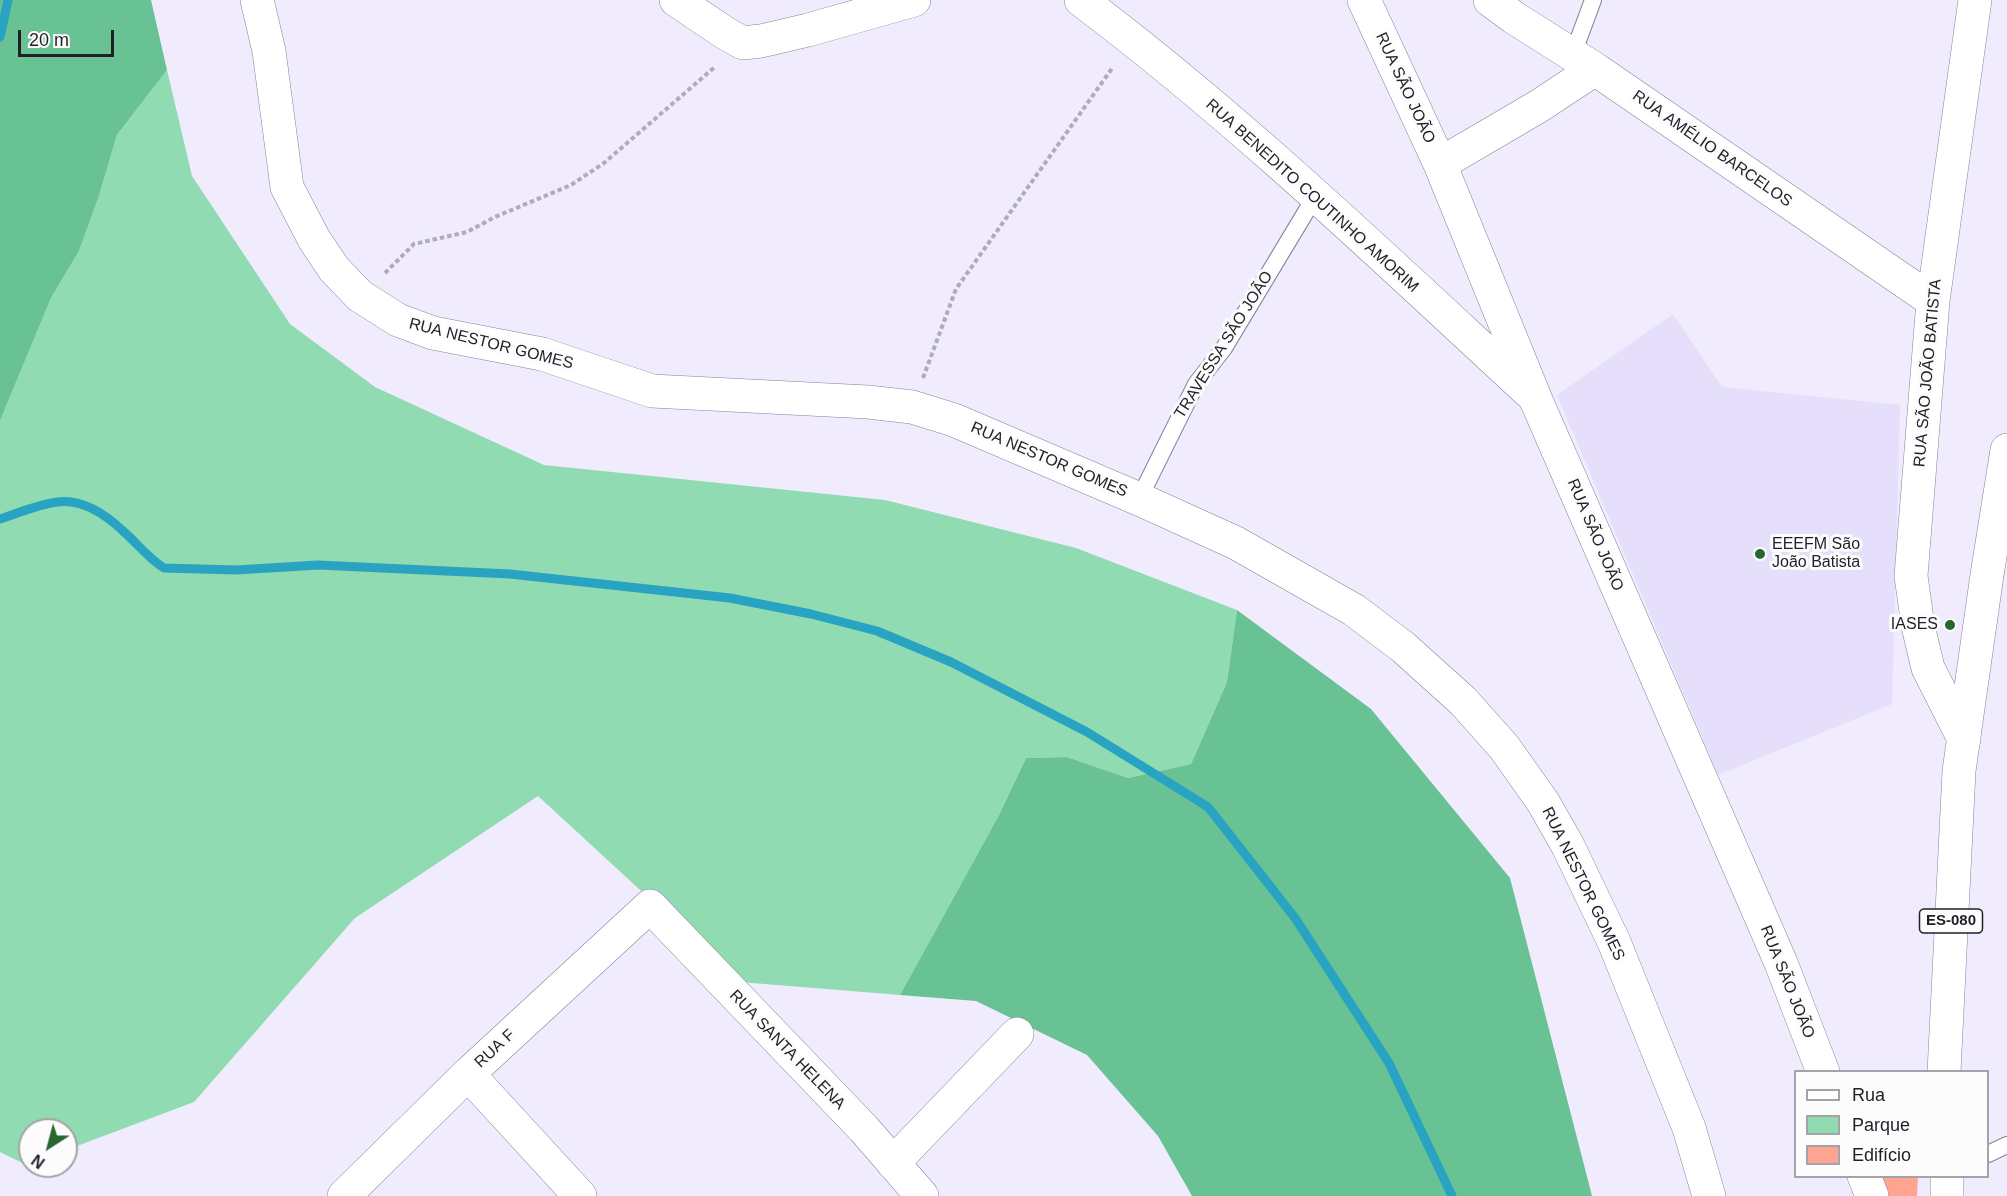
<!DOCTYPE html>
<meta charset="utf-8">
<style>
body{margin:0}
#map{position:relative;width:2007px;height:1196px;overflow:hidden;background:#f0ecfd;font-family:Helvetica,sans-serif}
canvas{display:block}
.legend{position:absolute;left:1794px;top:1070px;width:195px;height:108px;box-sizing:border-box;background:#fcfcfc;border:2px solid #a4a3a7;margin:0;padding:8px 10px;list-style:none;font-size:18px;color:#211e28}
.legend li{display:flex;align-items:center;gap:12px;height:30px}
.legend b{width:30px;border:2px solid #a4a3a7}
.north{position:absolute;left:18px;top:1118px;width:60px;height:60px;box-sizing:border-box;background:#fcfcfc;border:2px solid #a4a3a7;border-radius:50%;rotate:216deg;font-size:16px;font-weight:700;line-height:24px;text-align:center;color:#211e28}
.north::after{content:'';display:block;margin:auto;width:21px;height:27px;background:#27662f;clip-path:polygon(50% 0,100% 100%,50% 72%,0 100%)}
.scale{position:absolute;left:18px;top:30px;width:96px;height:27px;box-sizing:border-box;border:3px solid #211e28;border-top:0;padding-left:8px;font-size:18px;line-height:21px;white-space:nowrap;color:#211e28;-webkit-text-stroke:4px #fcfcfc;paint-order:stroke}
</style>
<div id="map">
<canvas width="2007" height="1196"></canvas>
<ul class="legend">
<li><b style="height:8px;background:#fff"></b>Rua</li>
<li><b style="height:16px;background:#90dbb2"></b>Parque</li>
<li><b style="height:16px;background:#fea491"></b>Edifício</li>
</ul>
<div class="north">N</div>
<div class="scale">20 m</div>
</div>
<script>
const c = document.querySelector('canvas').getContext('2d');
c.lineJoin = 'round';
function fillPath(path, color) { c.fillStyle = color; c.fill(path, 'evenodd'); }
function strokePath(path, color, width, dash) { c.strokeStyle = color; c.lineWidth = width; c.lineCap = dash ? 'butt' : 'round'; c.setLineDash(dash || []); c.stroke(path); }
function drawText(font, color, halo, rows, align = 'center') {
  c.font = font + ' Helvetica,sans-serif'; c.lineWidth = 6; c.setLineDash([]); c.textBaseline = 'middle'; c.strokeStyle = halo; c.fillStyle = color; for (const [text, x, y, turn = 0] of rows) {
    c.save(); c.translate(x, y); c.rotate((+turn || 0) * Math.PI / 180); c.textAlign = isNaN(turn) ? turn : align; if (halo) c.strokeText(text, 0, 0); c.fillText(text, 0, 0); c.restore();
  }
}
fillPath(new Path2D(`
 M1673 314 1722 387 1900 405 1892 704 1718 775 1557 395Z`), '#e5dffb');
fillPath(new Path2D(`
 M167 70 192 176 290 324 375 387 544 465 885 500 1076 548 1237 610 1227 682 1191 764 1128 778 1067 757 1026 758 999 815 900 995 740 982 538 796 355 918 194 1102 77 1146 66 1157V1130H30V1166H56L47 1175 0 1152V421L51 298 79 251 98 199 117 135Z`), '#90dbb2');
fillPath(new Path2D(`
 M0 0H151L167 70 117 135 98 199 79 251 51 298 0 421Z
 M1237 610 1371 709 1510 878 1592 1196H1192L1158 1136 1087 1055 976 1001 900 995 999 815 1026 758 1067 757 1128 778 1191 764 1227 682Z`), '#68c293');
strokePath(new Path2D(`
 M0 37 8 0
 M0 519C18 513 39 504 58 502 82 499 106 515 123 531 137 543 149 559 164 568L236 570 318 565 510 574 730 598 811 614 877 631 951 662 1087 732 1208 807 1295 918 1389 1063 1452 1196`), '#28a3c2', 9);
fillPath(new Path2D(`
 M1877 1176H1918L1917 1196H1881Z`), '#fea491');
const service = new Path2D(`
 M1573 54 1593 0
 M1139 499 1196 384 1224 348 1316 195
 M1988 1154 2007 1145`);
const minor = new Path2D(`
 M257 0 269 51 287 187 314 239 334 269 360 296 398 320 433 333 542 354 652 391 868 402 912 407 954 420 1139 499 1236 543 1354 610 1403 647 1463 701 1504 747 1543 802 1568 846 1614 942 1689 1128 1709 1196
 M676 0 725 33 743 43 761 41 808 30 914 0
 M1081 0C1239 119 1383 257 1529 392
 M1364 0 1440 164 1536 400 1781 963 1823 1072
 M1490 0 1513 17 1595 69 1933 301
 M1440 164 1539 106 1595 69
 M1964 739 1928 668 1918 626 1911 576 1933 301 1975 0
 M468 1074 580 1196
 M893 1163 1017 1034
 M1864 1176 1872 1196
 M344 1196 468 1074 650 906 864 1129 922 1196`);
const primary = new Path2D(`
 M1944 1072 1959 771 1987 575 2007 450
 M1947 1176V1196`);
strokePath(service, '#87809a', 18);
strokePath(minor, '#87809a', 34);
strokePath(primary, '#87809a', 34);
strokePath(new Path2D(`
 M385 273 414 244 467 232 495 217 571 185 604 163 716 66
 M923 378 956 289 1113 67`), '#afabba', 4, [4.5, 3]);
strokePath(service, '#fff', 16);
strokePath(minor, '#fff', 33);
strokePath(primary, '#fff', 33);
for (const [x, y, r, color] of [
 [1760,554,6,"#27662f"],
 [1950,625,6,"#27662f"]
]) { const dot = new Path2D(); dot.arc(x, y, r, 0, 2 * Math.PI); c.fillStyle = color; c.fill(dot); strokePath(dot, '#fcfcfc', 2); }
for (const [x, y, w] of [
 [1951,921,63]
]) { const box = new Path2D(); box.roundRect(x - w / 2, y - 12, w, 24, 4.5); c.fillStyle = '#fcfcfc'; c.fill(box); strokePath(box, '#211e28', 1.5); }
drawText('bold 15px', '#211e28', null, [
 ["ES-080",1951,921]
]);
drawText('16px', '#211e28', '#fcfcfc', [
 ["RUA SÃO JOÃO",1405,88,65],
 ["RUA AMÉLIO BARCELOS",1712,149,35],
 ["RUA BENEDITO COUTINHO AMORIM",1312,196,42],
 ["RUA NESTOR GOMES",491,344,14],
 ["TRAVESSA SÃO JOÃO",1224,345,-58],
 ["RUA SÃO JOÃO BATISTA",1928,373,-85],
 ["RUA NESTOR GOMES",1049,460,23],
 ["RUA SÃO JOÃO",1595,535,67],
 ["RUA NESTOR GOMES",1583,884,64],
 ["RUA SÃO JOÃO",1787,982,68],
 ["RUA F",495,1049,-43],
 ["RUA SANTA HELENA",787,1050,46]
]);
drawText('16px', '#211e28', '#fcfcfc', [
 ["EEEFM São",1772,545],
 ["João Batista",1772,563],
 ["IASES",1938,625,"right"]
], 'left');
</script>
